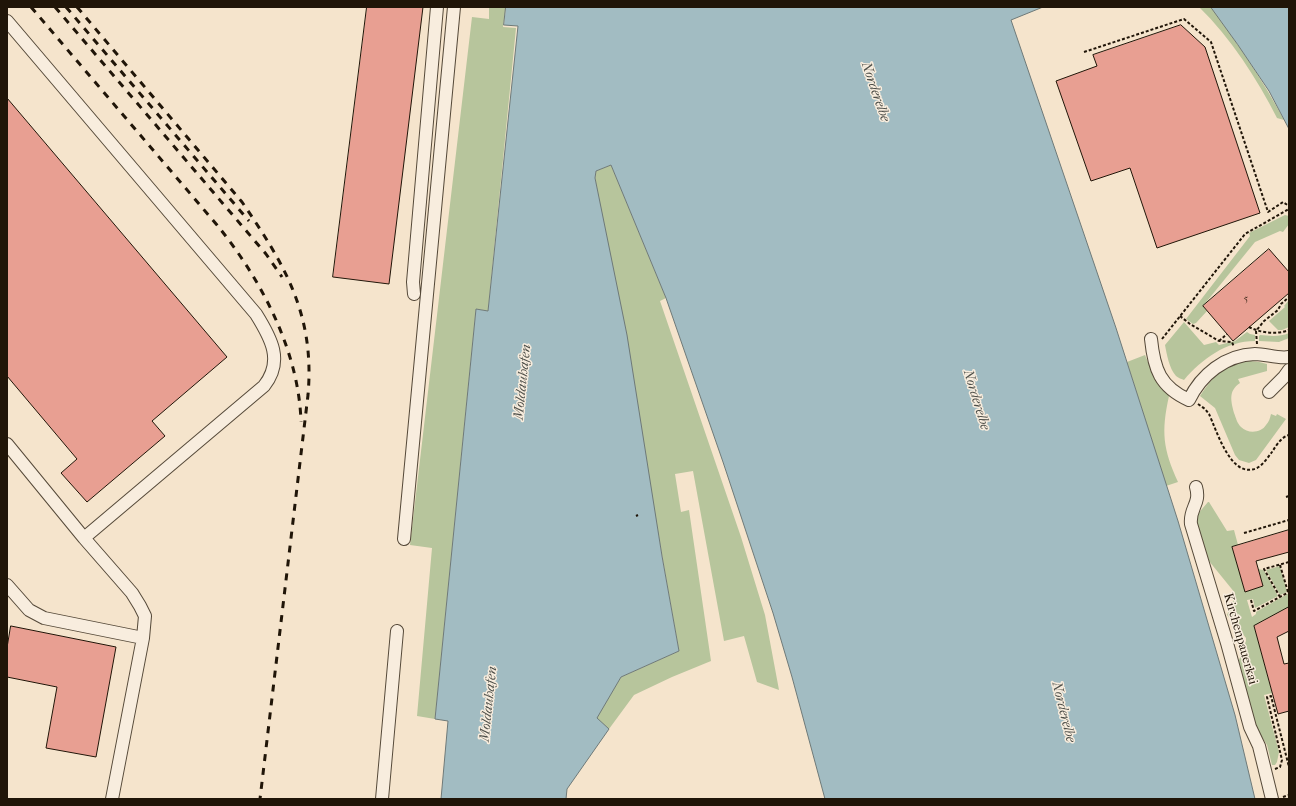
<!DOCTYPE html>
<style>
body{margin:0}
#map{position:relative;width:1296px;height:806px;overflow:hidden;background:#f5e4cc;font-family:"IM FELL French Canon",serif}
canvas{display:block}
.frame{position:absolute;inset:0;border:8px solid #201508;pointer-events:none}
</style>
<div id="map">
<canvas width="1296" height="806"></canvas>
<div class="frame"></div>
</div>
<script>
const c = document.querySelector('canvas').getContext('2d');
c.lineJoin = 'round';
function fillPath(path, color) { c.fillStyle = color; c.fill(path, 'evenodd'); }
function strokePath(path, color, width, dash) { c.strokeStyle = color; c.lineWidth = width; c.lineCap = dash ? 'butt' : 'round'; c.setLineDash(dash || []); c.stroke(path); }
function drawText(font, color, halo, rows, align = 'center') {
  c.font = font + ' "IM FELL French Canon",serif'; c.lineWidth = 3; c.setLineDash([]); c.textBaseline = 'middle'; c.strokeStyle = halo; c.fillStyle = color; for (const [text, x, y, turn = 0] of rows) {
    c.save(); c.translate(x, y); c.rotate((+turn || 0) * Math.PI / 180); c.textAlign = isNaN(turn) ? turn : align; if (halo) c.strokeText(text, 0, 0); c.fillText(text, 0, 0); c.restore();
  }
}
fillPath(new Path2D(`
 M489 7H506L503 27 516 28 488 311 476 309 435 719 417 716 432 548 410 545 472 17 489 19Z
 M1199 7H1211C1237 43 1263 80 1284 120L1277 118C1257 79 1231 38 1199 7Z
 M611 165 666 298 660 301 741 537 765 615 779 690 757 682 744 636 724 641 693 471 675 474 681 512 689 510 711 661 672 677 634 695 609 729 596 718 621 677 679 651 595 178 596 171Z
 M1285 215 1289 216V224L1283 232 1280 231 1255 242 1203 306 1207 311 1196 323 1193 324 1186 319 1250 236 1249 233Z
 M1289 300V327L1282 330H1278L1269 321 1285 307 1284 306Z
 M1184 322 1204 345 1216 342 1219 345 1235 341 1247 332 1250 334 1255 335V341C1226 341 1202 359 1184 380 1182 379 1178 378 1176 376 1169 368 1167 355 1165 345Z
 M1289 333V338L1279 342 1259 341V336L1260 335C1270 336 1280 337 1289 333Z
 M1145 355 1155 378 1169 396C1161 432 1163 449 1178 482L1166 486 1127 362Z
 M1250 361 1259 362 1267 364V371L1238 379 1240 383C1228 391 1231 401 1234 413 1236 418 1237 423 1241 427 1248 434 1261 433 1266 425 1269 422 1270 418 1271 414L1276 416 1277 414 1286 419 1256 460 1249 463 1239 460 1235 455 1215 408 1200 396C1214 375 1224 364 1250 361Z
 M1208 502H1209L1227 531 1234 530 1238 545 1232 547 1245 591 1263 586 1258 569 1263 570 1265 572 1278 596 1255 608 1253 599 1247 600 1252 617 1256 614V612L1289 593V607L1254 626 1272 693 1264 695 1279 752 1277 762 1275 765H1272L1267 745 1256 728 1238 663 1246 641V638L1227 615 1235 596V593L1209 561 1199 529 1196 530V516Z
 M1280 566 1287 592 1280 595 1266 570Z`), '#b7c59c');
const water = new Path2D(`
 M506 7H1043L1011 20 1116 328 1178 521 1235 715 1255 799H825L792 677 773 613 723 462 666 298 611 165 596 171 595 178 627 335 662 556 679 651 621 677 597 718 609 729 567 789 566 799H441L448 721 435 719 476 309 488 311 518 26 504 25Z
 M1211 7H1289V129L1269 91 1238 45Z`);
fillPath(water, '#a2bcc2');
strokePath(water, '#6e7978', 1);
const building = new Path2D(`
 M367 7H423L389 284 333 277Z
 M1181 25 1205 47 1260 213 1157 248 1130 168 1091 181 1056 81 1097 66 1093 55Z
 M7 98 227 357 152 421 165 436 87 502 61 473 77 459 7 376Z
 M1269 249 1289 272V293L1233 341 1203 306Z
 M1289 530V552L1256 561 1263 586 1245 592 1232 547Z
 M1289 607V631L1277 637 1284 664 1289 663V711L1278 714 1254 626Z
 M11 626 116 647 96 757 46 748 57 687 7 677V648Z`);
fillPath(building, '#e89f92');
strokePath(building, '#201508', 1);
const minor = new Path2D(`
 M7 21 256 314C271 338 284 361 264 386L84 538
 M414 294 413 282 437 7
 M1151 339C1154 369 1160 387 1189 400 1201 375 1225 355 1255 354 1266 354 1278 359 1289 357
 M1269 392 1284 377 1289 370
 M7 444 84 538 132 593 140 606 145 616 143 638 112 799
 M1196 487C1201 504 1189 508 1191 524L1227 643 1250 727 1259 746 1272 799
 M404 539 454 7
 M7 585 29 610 44 618 143 638
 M382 799 397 631`);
strokePath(minor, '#554939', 14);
strokePath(new Path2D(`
 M1084 52 1184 19 1211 42 1268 212 1283 202 1289 206
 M1289 241V244
 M1180 316 1190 324 1219 341 1232 342 1234 347
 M1249 327C1261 333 1277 335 1289 330
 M1162 339 1245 234 1289 209
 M1219 341 1227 334
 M1257 344 1256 331 1264 321 1278 310 1281 304 1289 297
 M1198 404 1205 409 1209 414C1217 431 1231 480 1257 468 1263 465 1268 457 1272 452 1276 446 1281 437 1289 435
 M1286 497 1289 496
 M636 516 638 515
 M1244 533 1289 520
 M1280 565 1288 592
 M1280 597 1264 569 1289 562
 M1251 600 1254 611 1289 592
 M1275 769 1280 767 1282 760 1267 697 1271 696 1289 767
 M1283 797 1289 795`), '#201508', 2, [3, 2]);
strokePath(minor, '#f8edde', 12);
strokePath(new Path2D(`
 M31 7 217 225C261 279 299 351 301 422
 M55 7 266 254 282 277
 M66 7 249 221
 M77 7 242 202C285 265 315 315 308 395L260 799`), '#201508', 3, [7, 7]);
drawText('11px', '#52382a', null, [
 ["5",1246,299]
]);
drawText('13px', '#201508', '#f8edde', [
 ["Kirchenpauerkai",1240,639,74]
]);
drawText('italic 14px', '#4e4f49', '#f8edde', [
 ["Norderelbe",875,92,71],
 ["Moldauhafen",523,382,-84],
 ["Norderelbe",976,400,73],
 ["Moldauhafen",489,704,-84],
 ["Norderelbe",1063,712,76]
]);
</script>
